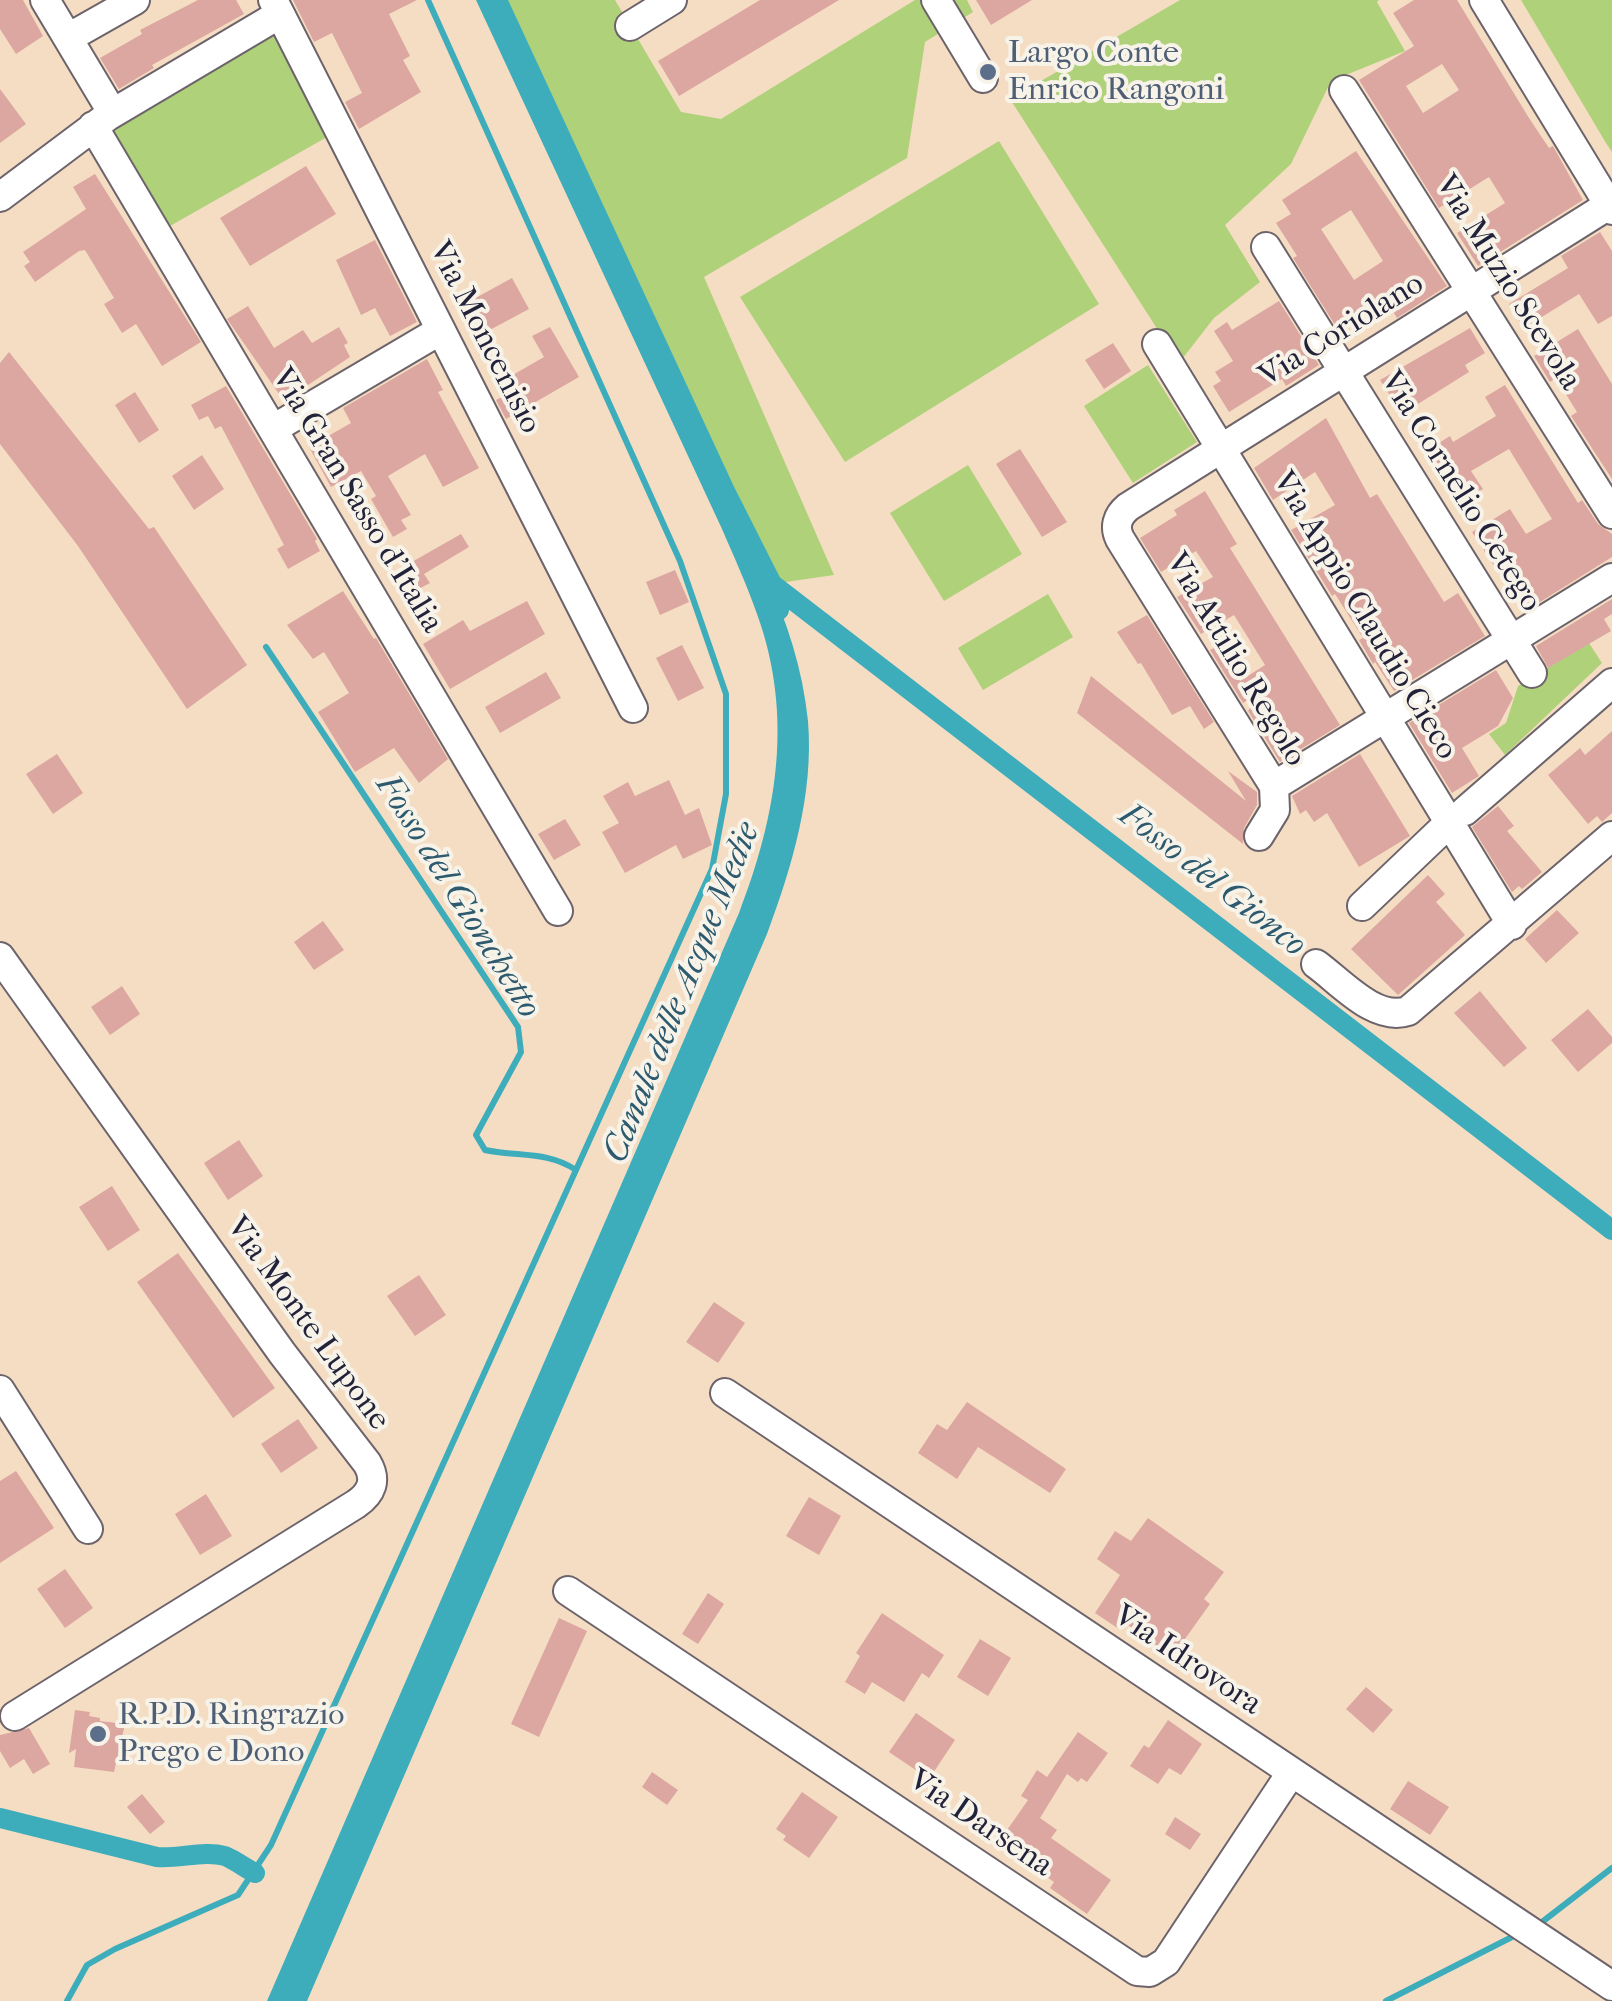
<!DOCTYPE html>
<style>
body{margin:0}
canvas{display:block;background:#f5ddc3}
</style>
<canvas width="1612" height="2001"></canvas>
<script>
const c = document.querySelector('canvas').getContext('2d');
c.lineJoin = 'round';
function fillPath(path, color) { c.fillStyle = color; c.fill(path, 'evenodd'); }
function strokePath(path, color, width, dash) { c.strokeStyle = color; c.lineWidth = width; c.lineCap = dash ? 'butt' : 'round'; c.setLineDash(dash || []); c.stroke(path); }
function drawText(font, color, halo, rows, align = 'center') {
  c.font = font + ' "IM FELL French Canon",serif'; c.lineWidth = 8; c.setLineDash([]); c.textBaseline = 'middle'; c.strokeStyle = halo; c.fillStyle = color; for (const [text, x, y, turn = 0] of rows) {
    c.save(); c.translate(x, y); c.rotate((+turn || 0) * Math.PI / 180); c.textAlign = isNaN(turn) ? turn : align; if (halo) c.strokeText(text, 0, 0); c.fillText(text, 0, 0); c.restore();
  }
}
fillPath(new Path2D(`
 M497 0H615L681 112 721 119 915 0H967L973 12 925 42 907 158 704 277 834 575 772 584 724 489Z
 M1180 0H1379L1377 2 1405 51 1331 81 1291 164 1225 225 1260 282 1214 318 1179 363 1010 99Z
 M1521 0H1612V152L1606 143Z
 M274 32 327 137 170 226 108 130Z
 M999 141 1099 304 845 462 740 297Z
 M1148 365 1197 442 1133 483 1084 406Z
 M968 465 1022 554 944 601 890 513Z
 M1048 594 1073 637 983 690 958 648Z
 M1589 643 1602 663 1505 755 1489 734 1506 723 1518 686Z`), '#afd17a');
fillPath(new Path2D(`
 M476 0H497C565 147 633 293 701 440 743 531 798 617 808 721 814 794 792 867 767 934L307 2001H267L739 913C777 815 794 716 757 614 747 585 734 557 722 529Z`), '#3eadbb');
strokePath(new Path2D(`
 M266 647 518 1027 521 1052 476 1135 485 1150C519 1157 547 1151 576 1170
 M1542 1922 1612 1868
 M67 2001 87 1965 115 1949 238 1895 271 1845 712 869 726 794V694L680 561 428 0
 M1386 2001 1512 1937`), '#3eadbb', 6);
strokePath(new Path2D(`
 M497 0 724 489 772 584 779 610
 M772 584 1612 1230
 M0 1818 157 1857C179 1859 204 1850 225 1856 235 1860 245 1868 255 1873`), '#3eadbb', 20);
fillPath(new Path2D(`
 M0 0H23L43 36 16 54 0 29Z
 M198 0H236L244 14 152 65 154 68 119 89 100 58 142 34 140 30Z
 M293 0H417L389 14 410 56 403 60 421 92 359 129 345 102 362 93 332 33 314 42Z
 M760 0H839L679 96 658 61Z
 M976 0H1032L991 25Z
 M1414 0H1457L1529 118 1549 148 1553 146 1583 200 1478 266 1457 233 1505 203 1489 177 1439 208 1359 80 1414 46 1393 13ZM1442 64 1459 90 1423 113 1406 86Z
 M0 89 26 124 0 143Z
 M1356 151 1447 286 1397 318 1383 295 1335 325 1293 258 1297 256 1276 223 1291 214 1282 200ZM1351 210 1383 261 1354 280 1321 229Z
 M306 166 336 214 250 266 220 218Z
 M95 174 201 342 162 366 136 324 122 333 104 304 114 298 85 250 79 251 35 282 24 266 30 262 23 252 86 209 73 187Z
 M1600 232 1612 251V316L1598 324 1579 294 1524 328 1509 304 1568 268 1561 256Z
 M375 240 417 322 390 336 375 308 361 315 336 260Z
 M512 278 529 309 486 332 470 301Z
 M1279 301 1319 365 1286 386 1282 379 1229 412 1213 386 1221 381 1215 372 1233 361 1214 331 1227 322 1232 330Z
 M248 306 274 348 303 330 312 343 339 327 348 343 344 345 350 357 284 401 227 319Z
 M550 327 579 377 506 419 496 400 512 392 504 380 544 357 532 336Z
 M1470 328 1485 353 1465 365 1469 372 1402 414 1380 380Z
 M1578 329 1612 384V479L1571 416 1577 412 1556 378 1550 382 1534 356Z
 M1113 343 1131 371 1104 389 1085 360Z
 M9 352 149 529 154 527 247 665 187 709 78 546 0 444V363Z
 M427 359 443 390 438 392 479 468 443 487 425 454 388 476 411 515 401 520 407 529 393 537 371 499 376 496 361 471 331 487 309 447 351 423 343 408Z
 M1505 385 1578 503 1582 500 1598 524 1612 534V557L1524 612 1472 532 1510 509 1526 534 1552 519 1509 449 1471 471 1483 489 1456 505 1424 452 1450 436 1453 442 1496 416 1485 397Z
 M226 386 317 539 315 541 320 551 288 569 277 549 284 545 221 426 215 429 208 416 199 420 191 405Z
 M135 392 159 430 139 443 115 405Z
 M1326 418 1370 498 1377 494 1444 602 1458 593 1485 636 1394 691 1375 662 1373 664 1359 640 1363 638 1335 594 1332 596 1291 530 1335 505 1315 472 1273 500 1254 468Z
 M1020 449 1067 522 1042 537 996 464Z
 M202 455 224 489 194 510 172 476Z
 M1205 491 1237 544 1230 548 1340 725 1280 762 1248 711 1260 693 1243 703 1210 650 1218 646 1240 681 1265 665 1234 615 1201 634 1177 597 1213 577 1196 551 1161 572 1140 538 1177 515 1174 510Z
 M461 534 469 547 424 574 430 583 402 598 389 575Z
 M675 570 689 602 660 615 646 582Z
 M343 591 374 639 376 638 448 759 419 783 394 748 355 772 318 712 349 693 324 652 313 659 287 625Z
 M1612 599V614L1604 619 1611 631 1548 668 1536 646Z
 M527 601 545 634 450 689 423 644 463 620 470 631Z
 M1147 615 1214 722 1204 729 1190 706 1172 715 1141 663 1138 664 1117 632Z
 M682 645 704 688 678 701 656 658Z
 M1496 670 1513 698 1498 726 1462 748 1479 776 1452 793 1409 723Z
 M546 672 561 698 500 733 485 707Z
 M1091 676 1246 801 1228 771 1257 792V805L1244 828 1243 844 1077 713Z
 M1612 731V813L1602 822 1597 816 1588 824 1548 775 1580 748 1585 755Z
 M57 754 83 793 53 814 26 774Z
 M1360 754 1410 836 1359 867 1327 813 1314 822 1306 810 1300 814 1292 796Z
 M669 780 685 815 699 808 712 845 683 859 676 845 625 873 602 832 619 823 603 796 628 782 635 796Z
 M1498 806 1514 826 1507 831 1542 872 1522 889 1519 886 1512 892 1472 827Z
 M565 819 581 845 554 860 538 834Z
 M1428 875 1445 894 1436 902 1465 935 1398 995 1351 949Z
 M1557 910 1579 933 1546 963 1525 939Z
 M323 921 344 950 314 970 294 942Z
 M122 986 140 1014 110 1035 91 1007Z
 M1480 991 1527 1048 1504 1067 1454 1013Z
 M1588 1009 1612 1037V1043L1578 1072 1551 1040Z
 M239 1140 263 1176 228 1200 204 1163Z
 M112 1186 140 1230 108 1251 79 1207Z
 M178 1253 275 1388 233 1418 137 1282Z
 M419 1275 446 1315 415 1336 387 1296Z
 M714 1302 745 1323 718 1363 686 1342Z
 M967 1402 1066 1469 1050 1493 978 1447 957 1479 918 1453 937 1424 947 1430Z
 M298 1419 318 1448 281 1473 261 1444Z
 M16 1471 54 1528 0 1563V1481Z
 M206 1494 232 1536 200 1555 175 1514Z
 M809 1497 841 1516 819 1555 786 1536Z
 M1148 1518 1224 1572 1204 1599 1210 1604 1172 1657 1124 1622 1119 1629 1095 1613 1120 1575 1097 1559 1115 1531 1131 1541Z
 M65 1569 93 1608 65 1628 37 1589Z
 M708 1593 724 1604 698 1644 682 1634Z
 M882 1613 944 1655 929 1678 922 1673 904 1702 872 1682 865 1694 845 1682 860 1656 856 1653Z
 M559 1618 587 1631 539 1737 511 1724Z
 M980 1639 1011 1658 988 1696 957 1677Z
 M1366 1687 1393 1710 1373 1733 1346 1709Z
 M75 1710 90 1712 89 1716 100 1718V1721L125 1724 114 1772 74 1767 76 1749 69 1753Z
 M916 1713 955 1740 929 1779 889 1752Z
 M1168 1720 1202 1744 1181 1775 1169 1768 1158 1784 1130 1766 1144 1745 1149 1748Z
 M29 1728 50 1764 33 1774 24 1759 10 1768 0 1751V1735Z
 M1078 1732 1108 1753 1087 1782 1081 1778 1078 1782 1067 1774 1040 1818 1057 1830 1051 1838 1111 1880 1087 1914 1050 1888 1054 1882 998 1843 1028 1800 1021 1796 1037 1770 1047 1777Z
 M652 1772 678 1790 667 1805 642 1787Z
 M1408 1781 1449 1807 1430 1835 1390 1809Z
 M802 1792 838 1817 809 1858 783 1840 786 1836 776 1829Z
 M142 1794 165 1822 150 1834 127 1807Z
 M1175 1817 1201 1834 1190 1850 1165 1834Z`), '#dca7a1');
const minor = new Path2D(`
 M45 0 112 112
 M273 0 633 708
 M936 0 983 78
 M1484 0 1612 210
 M630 26 672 0
 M68 38 135 0
 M1344 90 1612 514
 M93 126 558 911
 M0 197 108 116 280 14
 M1266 247 1532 673
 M1157 344 1512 925
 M273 429 441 330
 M1274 786 1612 578
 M1465 811 1612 683
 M1259 836 1275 810 1274 786 1120 539C1114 527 1117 516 1128 507L1612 203
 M1362 906 1449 823
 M0 957 282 1353 367 1463C377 1480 372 1493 356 1504L15 1716
 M1316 964C1341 982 1375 1022 1408 1011L1612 836
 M0 1390 88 1529
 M725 1393 1612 1986
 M568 1591 1137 1971 1150 1972 1166 1962 1291 1773`);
strokePath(minor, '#6c636b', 32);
strokePath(minor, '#fff', 28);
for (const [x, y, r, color] of [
 [988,72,10,"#5c6f8a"],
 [98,1734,10,"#5c6f8a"]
]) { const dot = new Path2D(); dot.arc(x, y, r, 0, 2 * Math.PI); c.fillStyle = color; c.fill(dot); strokePath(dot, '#f7f3e8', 4); }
drawText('32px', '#4e5e75', '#f7f3e8', [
 ["Largo Conte",1008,54],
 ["Enrico Rangoni",1008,91],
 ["R.P.D. Ringrazio",118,1716],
 ["Prego e Dono",118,1753]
], 'left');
drawText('32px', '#22223b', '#f7f3e8', [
 ["Via Muzio Scevola",1507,283,58],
 ["Via Coriolano",1342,331,-32],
 ["Via Moncenisio",484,338,63],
 ["Via Cornelio Cetego",1460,492,58],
 ["Via Gran Sasso d'Italia",356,501,59],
 ["Via Appio Claudio Cieco",1364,616,59],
 ["Via Attilio Regolo",1235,660,59],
 ["Via Monte Lupone",307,1324,54],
 ["Via Idrovora",1187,1661,34],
 ["Via Darsena",980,1824,34]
]);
drawText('italic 35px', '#2d5a6e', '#f7f3e8', [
 ["Fosso del Gionco",1212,881,38],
 ["Fosso del Gionchetto",457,897,58],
 ["Canale delle Acque Medie",683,993,-68]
]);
</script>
